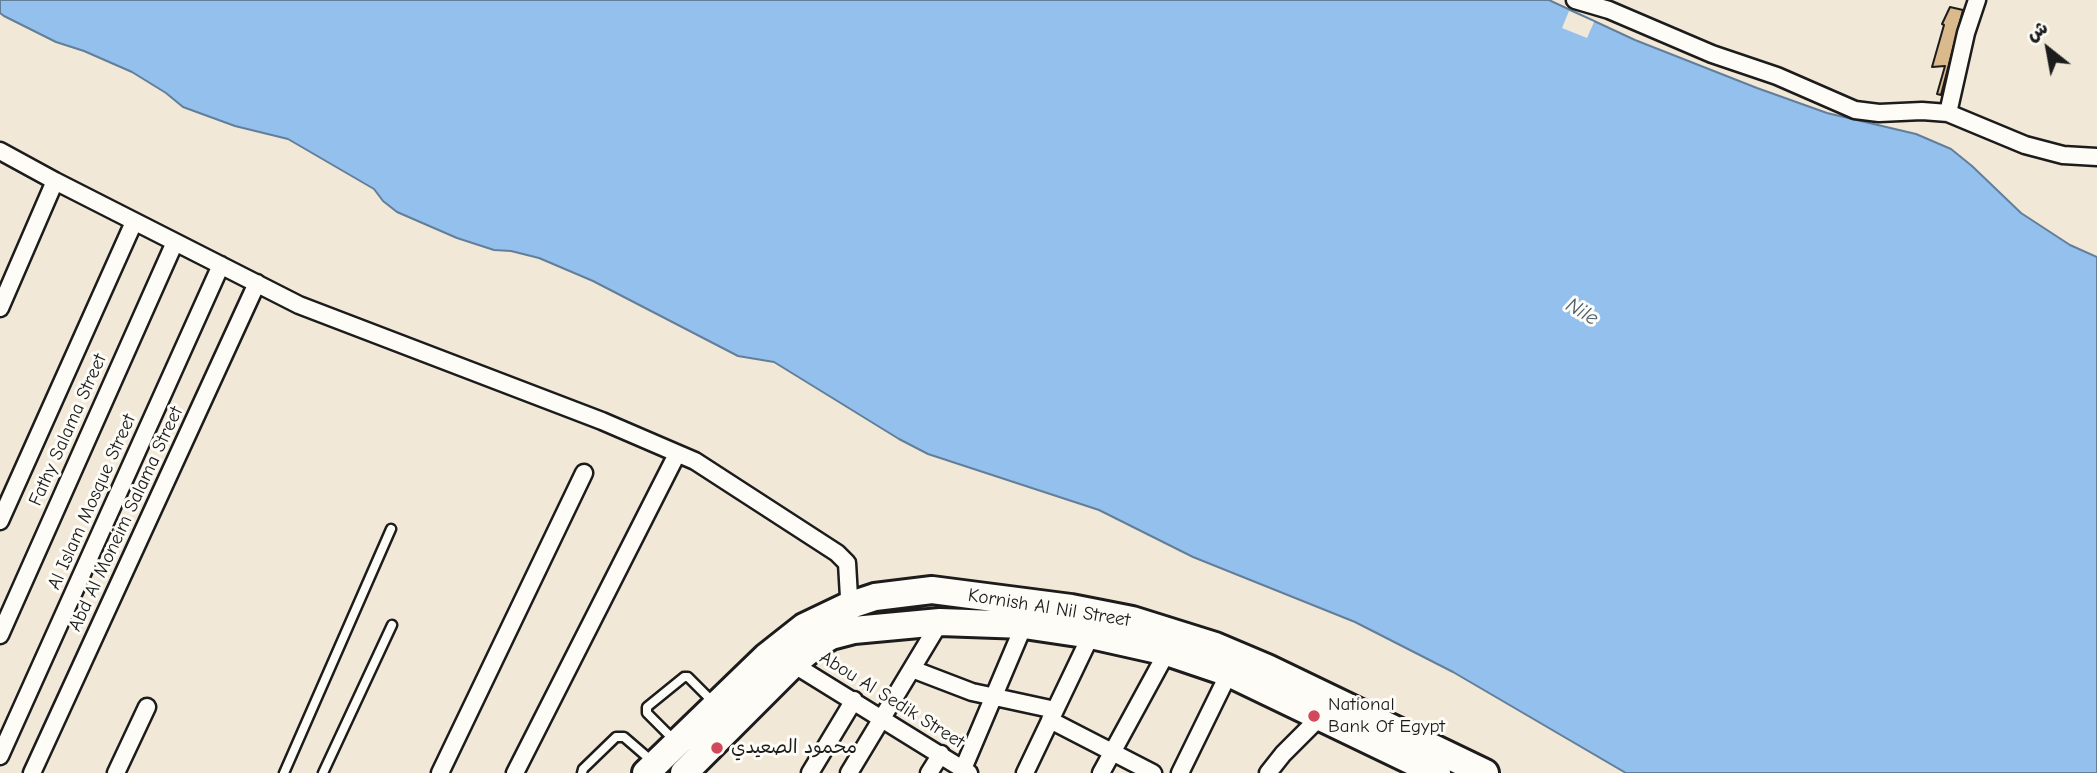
<!DOCTYPE html>
<meta charset="utf-8">
<style>
body{margin:0}
#map{position:relative;width:2097px;height:773px;overflow:hidden;background:#f2e8d7;font-family:"Comic Neue","Playpen Sans Arabic",sans-serif}
canvas{display:block}
.north{position:absolute;left:2013px;top:14px;width:70px;height:70px;-webkit-text-stroke:5px #fdfcf7;paint-order:stroke;rotate:329deg;font-size:19px;font-weight:700;line-height:28px;text-align:center;color:#1c1c1c}
.north::after{content:'';display:block;margin:auto;width:24px;height:32px;background:#1c1c1c;clip-path:polygon(50% 0,100% 100%,50% 72%,0 100%)}
</style>
<div id="map">
<canvas width="2097" height="773"></canvas>
<div class="north">ش</div>
</div>
<script>
const c = document.querySelector('canvas').getContext('2d');
c.lineJoin = 'round';
function fillPath(path, color) { c.fillStyle = color; c.fill(path, 'evenodd'); }
function strokePath(path, color, width, dash) { c.strokeStyle = color; c.lineWidth = width; c.lineCap = dash ? 'butt' : 'round'; c.setLineDash(dash || []); c.stroke(path); }
function drawText(font, color, halo, rows, align = 'center') {
  c.font = font + ' "Comic Neue","Playpen Sans Arabic",sans-serif'; c.lineWidth = 6; c.setLineDash([]); c.textBaseline = 'middle'; c.strokeStyle = halo; c.fillStyle = color; for (const [text, x, y, turn = 0] of rows) {
    c.save(); c.translate(x, y); c.rotate((+turn || 0) * Math.PI / 180); c.textAlign = isNaN(turn) ? turn : align; if (halo) c.strokeText(text, 0, 0); c.fillText(text, 0, 0); c.restore();
  }
}
const water = new Path2D(`
 M0 0H1549L1635 40 1757 88 1827 113 1916 134 1951 149 1972 166 2021 213 2070 245 2097 257V773H1626L1453 672 1355 622 1193 557 1099 510 928 454 899 439 774 362 738 356 593 281 539 258 511 251 494 250 457 238 397 212 383 201 374 189 288 139 235 126 183 107 166 93 132 72 84 51 56 42 4 16 0 13Z`);
fillPath(water, '#93c0ed');
strokePath(water, '#637e99', 2);
fillPath(new Path2D(`
 M1569 11 1594 22 1587 38 1562 28Z`), '#f2e8d7');
const building = new Path2D(`
 M1950 7 1963 10 1941 95 1937 94 1945 66 1932 67 1944 25 1942 24Z`);
fillPath(building, '#dab98c');
strokePath(building, '#1c1c1c', 2);
const lane = new Path2D(`
 M675 741 647 713V707L684 677H688L714 703
 M284 773 391 529
 M323 773 392 625
 M582 773 583 769 616 737H624L653 762`);
const street = new Path2D(`
 M1575 0 1609 10 1712 54 1777 76 1855 110 1879 113 1922 111 1948 113 2025 145 2063 155 2097 157
 M1948 113 1966 33 1977 0
 M0 151 55 181 299 305 602 421 695 461 837 553 847 563 850 614
 M0 308 55 181
 M0 521 134 222
 M0 635 175 242
 M793 664 969 773
 M912 669 972 692 1055 710
 M1050 720 1153 773
 M0 756 221 265
 M963 769 1024 625
 M32 773 257 283
 M116 773 147 707
 M440 773 584 473
 M515 773 677 454
 M810 773 854 700
 M849 773 940 622
 M929 773 941 754
 M1025 773 1091 635
 M1101 773 1167 652
 M1180 773 1229 673
 M1268 773 1283 754 1320 717`);
const primary = new Path2D(`
 M646 773 766 657 804 627 848 606 875 597 932 590 1071 608 1132 620 1215 646 1267 668 1485 773
 M684 773 793 664 817 644 831 636 854 630 940 622 1024 625 1091 635 1167 652 1229 673 1437 773`);
strokePath(lane, '#1c1c1c', 13);
strokePath(street, '#1c1c1c', 21);
strokePath(primary, '#1c1c1c', 32);
strokePath(lane, '#fdfcf7', 8);
strokePath(street, '#fdfcf7', 16);
strokePath(primary, '#fdfcf7', 26);
for (const [x, y, r, color] of [
 [1314,716,7,"#d1495b"],
 [717,748,7,"#d1495b"]
]) { const dot = new Path2D(); dot.arc(x, y, r, 0, 2 * Math.PI); c.fillStyle = color; c.fill(dot); strokePath(dot, '#fdfcf7', 2.5); }
drawText('19px', '#1c1c1c', '#fdfcf7', [
 ["Fathy Salama Street",68,430,-66],
 ["Al Islam Mosque Street",92,502,-66],
 ["Abd Al Moneim Salama Street",126,519,-65],
 ["Kornish Al Nil Street",1049,608,9],
 ["Abou Al Sedik Street",892,700,32]
]);
drawText('19px', '#1c1c1c', '#fdfcf7', [
 ["National",1328,705],
 ["Bank Of Egypt",1328,727],
 ["محمود الصعيدي",731,748]
], 'left');
drawText('italic 21px', '#4c5e70', '#fdfcf7', [
 ["Nile",1582,312,31]
]);
</script>
